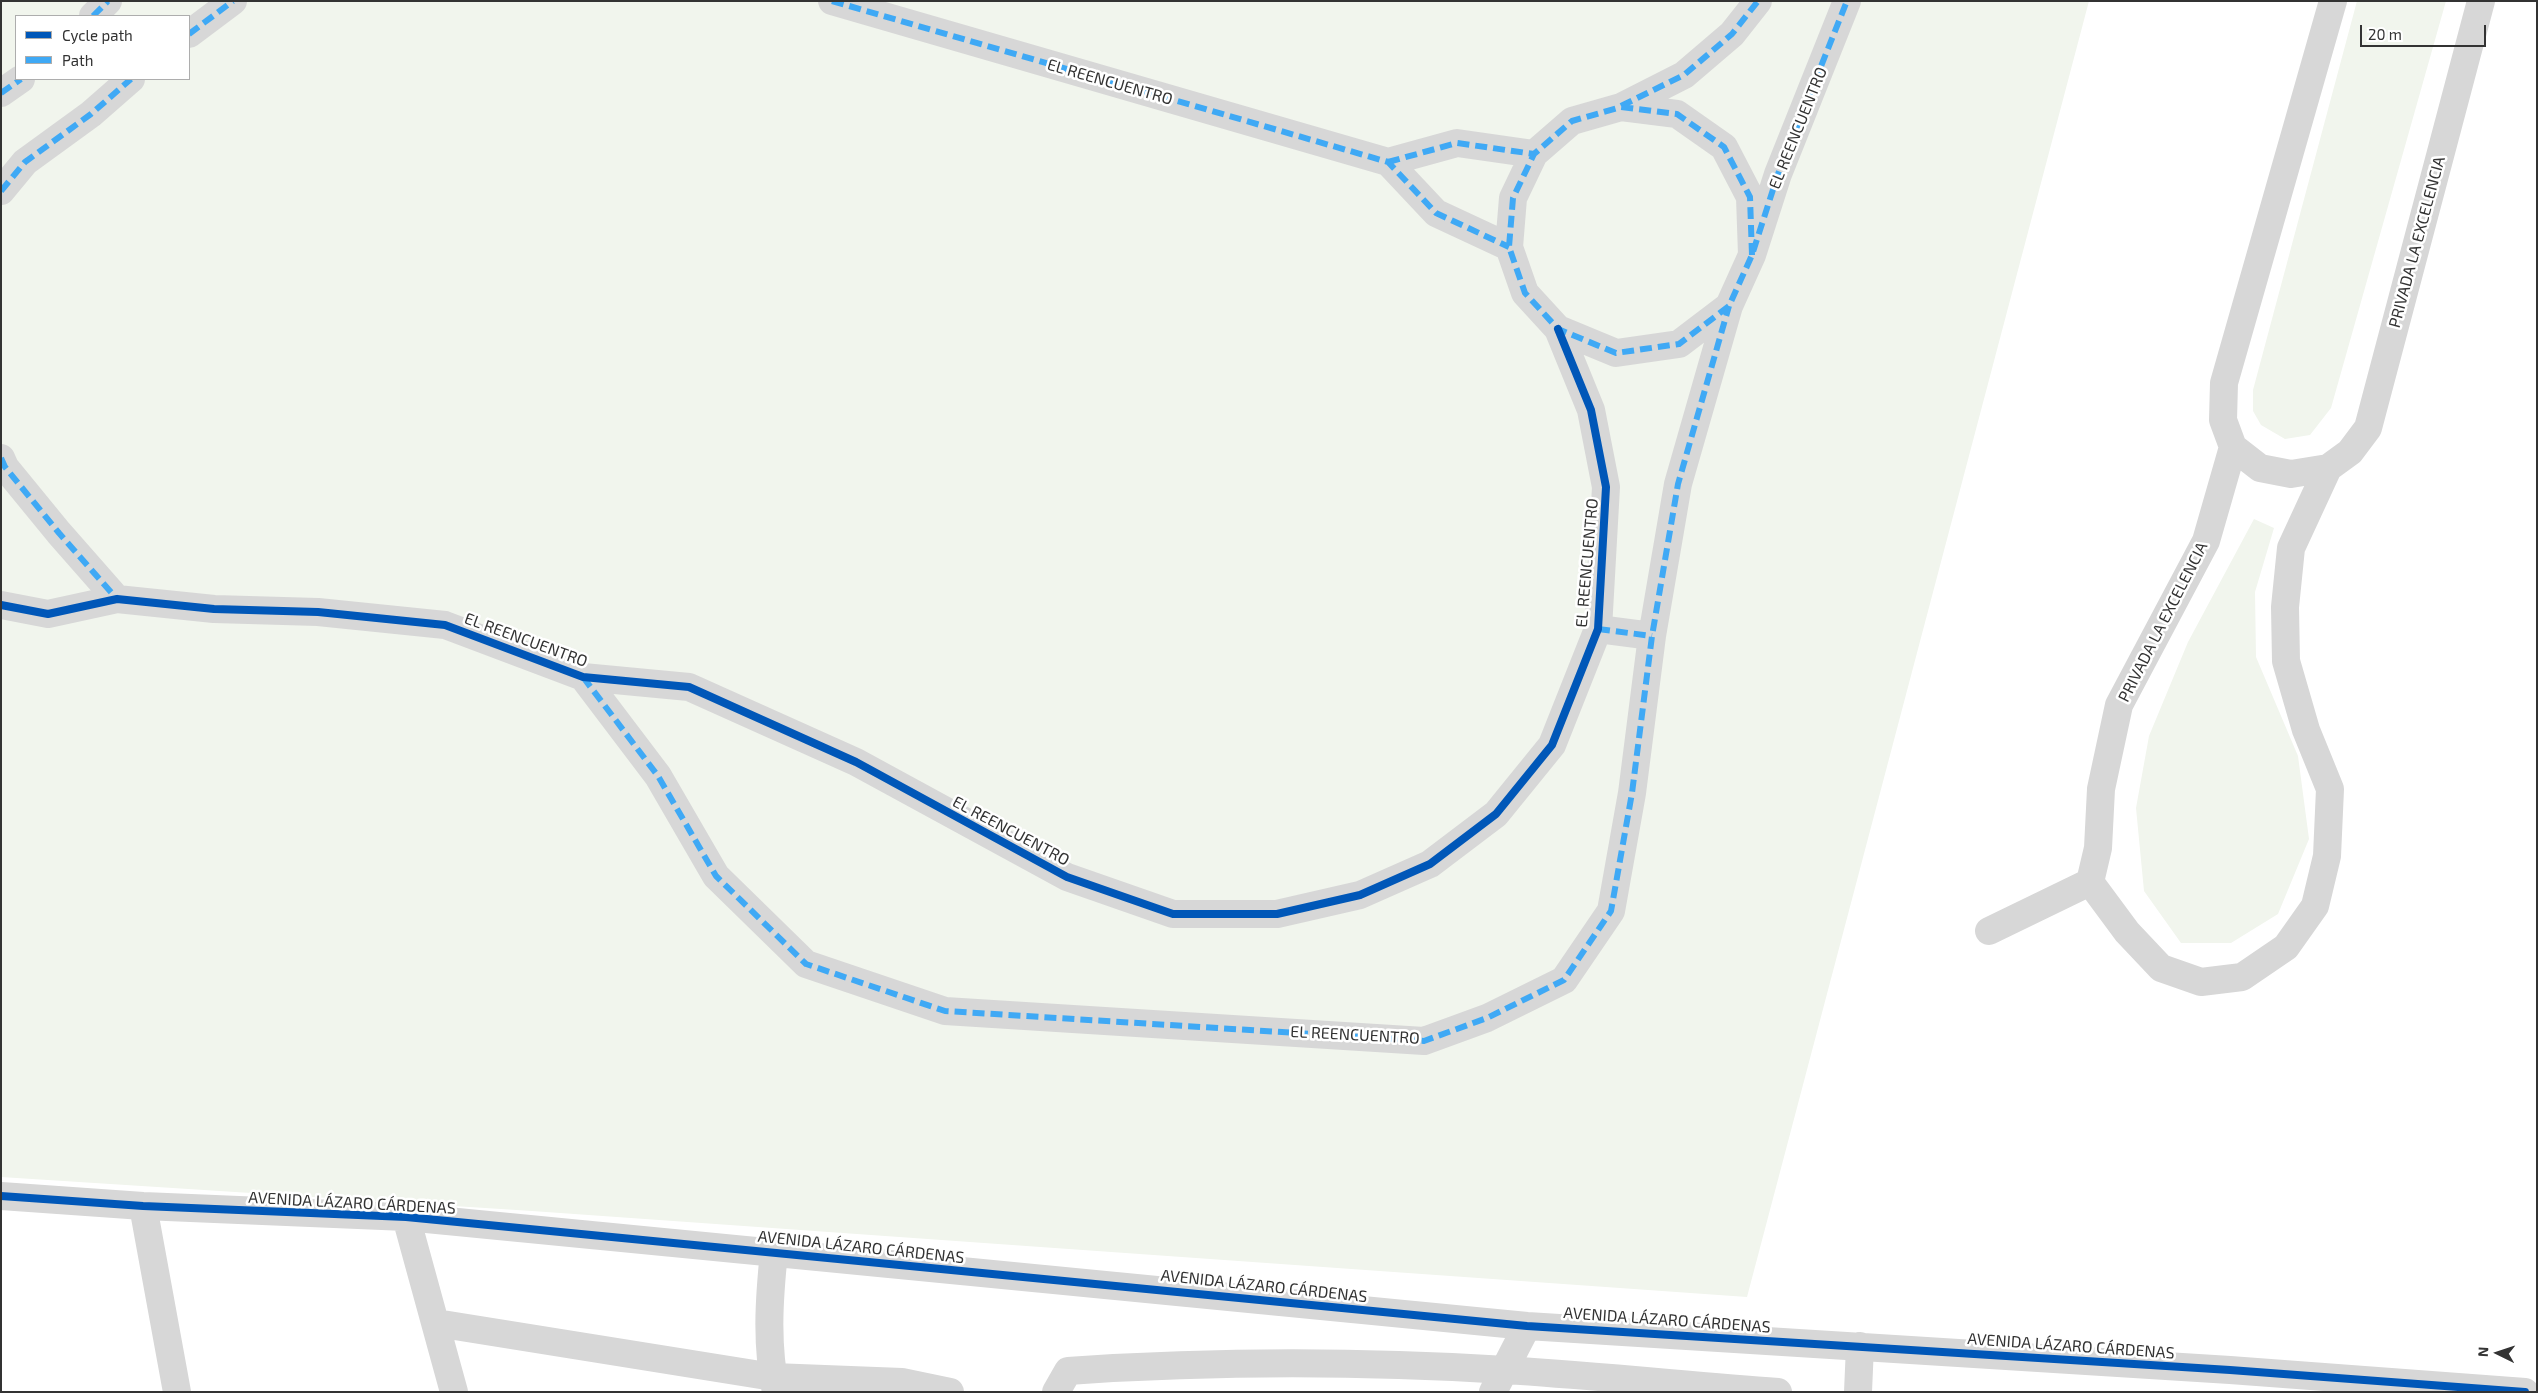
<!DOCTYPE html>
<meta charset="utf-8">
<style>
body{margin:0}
#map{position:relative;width:2538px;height:1393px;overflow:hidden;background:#fff;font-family:"Exo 2",sans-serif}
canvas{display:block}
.frame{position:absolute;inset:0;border:2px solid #333;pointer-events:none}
.legend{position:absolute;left:15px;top:15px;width:175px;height:65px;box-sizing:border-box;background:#fff;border:1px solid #adadad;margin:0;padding:6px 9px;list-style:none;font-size:15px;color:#333}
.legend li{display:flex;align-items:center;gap:10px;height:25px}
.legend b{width:25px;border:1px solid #adadad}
.north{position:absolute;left:2473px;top:1328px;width:50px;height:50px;-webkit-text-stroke:4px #fff;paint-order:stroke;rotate:274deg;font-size:14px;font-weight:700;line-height:20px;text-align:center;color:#333}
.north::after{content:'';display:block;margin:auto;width:18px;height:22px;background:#333;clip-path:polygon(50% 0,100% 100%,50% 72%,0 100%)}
.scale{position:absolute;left:2360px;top:25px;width:126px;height:22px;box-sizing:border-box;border:2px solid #333;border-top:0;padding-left:6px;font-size:15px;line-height:18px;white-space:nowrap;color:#333;-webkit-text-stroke:4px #fff;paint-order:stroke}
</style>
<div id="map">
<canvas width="2538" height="1393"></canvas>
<div class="frame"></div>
<ul class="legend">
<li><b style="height:6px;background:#0057b8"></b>Cycle path</li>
<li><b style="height:6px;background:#3fa9f5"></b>Path</li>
</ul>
<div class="north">N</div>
<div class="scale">20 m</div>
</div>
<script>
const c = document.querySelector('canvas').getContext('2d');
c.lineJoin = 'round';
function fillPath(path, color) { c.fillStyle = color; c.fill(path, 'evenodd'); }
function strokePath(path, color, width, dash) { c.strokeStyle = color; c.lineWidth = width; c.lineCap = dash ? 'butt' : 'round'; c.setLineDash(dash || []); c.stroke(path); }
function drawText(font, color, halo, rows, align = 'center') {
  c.font = font + ' "Exo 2",sans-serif'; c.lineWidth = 5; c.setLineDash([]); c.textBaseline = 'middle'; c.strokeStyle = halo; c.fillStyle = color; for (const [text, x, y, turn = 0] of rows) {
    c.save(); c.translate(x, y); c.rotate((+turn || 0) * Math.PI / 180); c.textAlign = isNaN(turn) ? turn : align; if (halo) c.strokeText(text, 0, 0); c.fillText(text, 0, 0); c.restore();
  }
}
fillPath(new Path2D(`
 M1 1H2089L1747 1297 532 1211 1 1177ZM16 16H189V79H16Z
 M2357 1H2446L2331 408 2310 435 2285 439 2261 425 2253 411V390Z
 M2254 519 2274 528 2255 592 2256 657 2298 756 2309 839 2278 914 2231 943H2181L2144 891 2136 808 2149 736 2188 642Z`), '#f1f5ed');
strokePath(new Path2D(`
 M832 1 1388 162 1436 213 1509 247
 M2333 1 2224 383 2223 420 2233 447 2260 468 2291 474 2328 468 2350 452 2368 428 2481 1
 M93 16 108 1
 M189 34 233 1
 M1 93 21 79
 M1621 107 1684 75 1732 34 1758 1
 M1388 162 1457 143 1534 154
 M1 191 25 162 91 114 131 79
 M1752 255 1750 197 1724 147 1677 114 1621 107 1572 121 1534 154 1513 198 1509 247 1525 293 1558 329 1616 353 1679 344 1729 306 1752 255 1778 174 1847 1
 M2233 447 2206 541 2119 705 2101 789 2098 848 2090 882 2127 932 2161 968 2201 982 2242 977 2286 947 2315 906 2327 856 2330 789 2306 730 2286 661 2285 607 2291 548 2328 468
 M1 458 5 467 59 533 117 599
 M1 605 48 614 117 599 214 609 318 612 445 625 583 677 689 687 856 762 1067 877 1173 914H1277L1360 895 1430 864 1496 814 1552 745 1598 629 1606 487 1591 410 1558 329
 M1598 629 1652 636
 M583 677 658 776 716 876 806 964 945 1011 1424 1041 1487 1018 1564 980 1611 911 1632 793 1652 636 1678 484 1729 306
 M1989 931 2090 882
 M1 1196 143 1206 406 1217 1527 1326 2230 1370 2525 1392
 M143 1206 177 1392
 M406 1217 454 1392
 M774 1252C769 1300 766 1345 776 1392
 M436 1323 773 1377 902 1382 950 1392
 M1056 1392 1068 1371C1213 1361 1361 1361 1506 1370 1597 1376 1687 1385 1778 1392
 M1493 1392 1527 1326
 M1858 1392 1860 1346`), '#d7d7d7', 28);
strokePath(new Path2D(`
 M832 1 1388 162 1436 213 1509 247
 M93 16 108 1
 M189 34 233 1
 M1 93 21 79
 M1621 106 1684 75 1732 34 1758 1
 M1388 162 1457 143 1534 154
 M1 191 25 162 91 114 131 79
 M1752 255 1750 197 1724 147 1677 114 1621 107 1572 121 1534 154 1513 198 1509 247 1525 293 1558 329 1616 353 1679 344 1729 306 1752 255 1778 174 1847 1
 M1 458 5 467 59 533 117 599
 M1598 629 1652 636
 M583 677 658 776 716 876 806 964 945 1011 1424 1041 1487 1018 1564 980 1611 911 1632 793 1652 636 1678 484 1729 306`), '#3fa9f5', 6, [12, 6]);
strokePath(new Path2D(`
 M1 605 48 614 117 599 214 609 318 612 445 625 583 677 689 687 856 762 1067 877 1173 914H1277L1360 895 1430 864 1496 814 1552 745 1598 629 1606 487 1591 410 1558 329
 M1 1196 143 1206 406 1217 1527 1326 2230 1370 2525 1392`), '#0057b8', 8);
drawText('16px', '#333', '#fff', [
 ["EL REENCUENTRO",1110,82,16],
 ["EL REENCUENTRO",1798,128,-68],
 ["PRIVADA LA EXCELENCIA",2417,242,-75],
 ["EL REENCUENTRO",1587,563,-85],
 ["PRIVADA LA EXCELENCIA",2163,622,-63],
 ["EL REENCUENTRO",526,640,20],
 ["EL REENCUENTRO",1011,831,28],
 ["EL REENCUENTRO",1355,1035,3],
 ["AVENIDA LÁZARO CÁRDENAS",352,1203,3],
 ["AVENIDA LÁZARO CÁRDENAS",861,1247,6],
 ["AVENIDA LÁZARO CÁRDENAS",1264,1286,6],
 ["AVENIDA LÁZARO CÁRDENAS",1667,1320,4],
 ["AVENIDA LÁZARO CÁRDENAS",2071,1346,4]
]);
</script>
